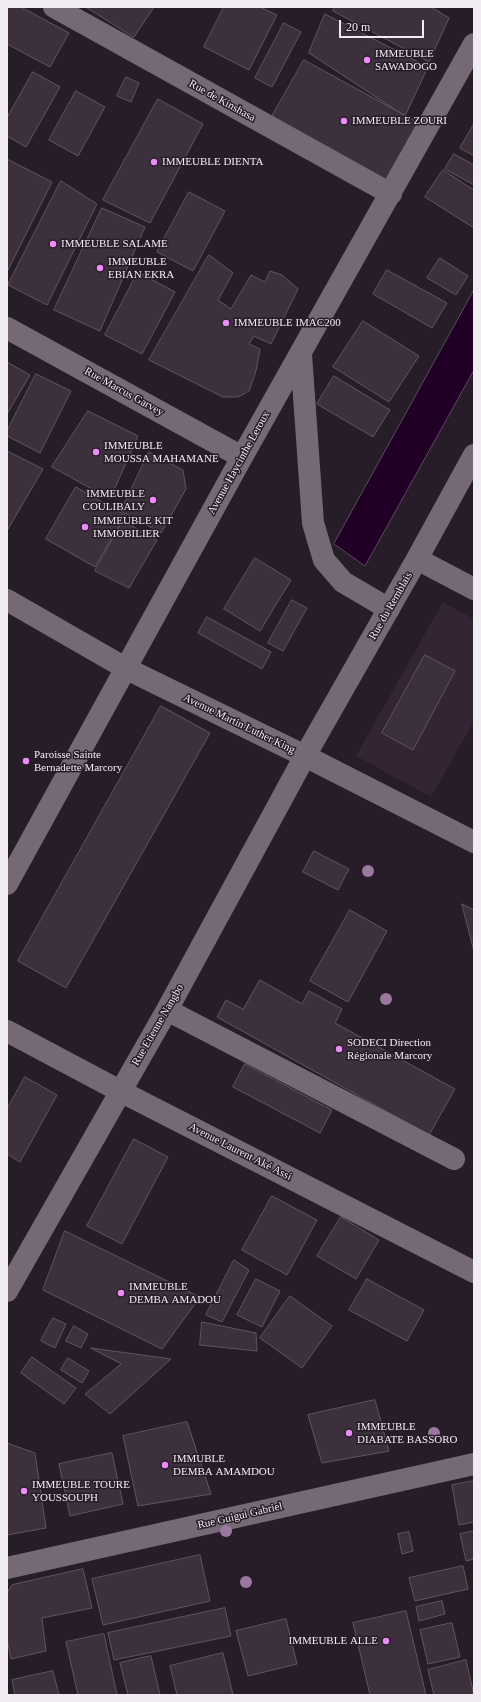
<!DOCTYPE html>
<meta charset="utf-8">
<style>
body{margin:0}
#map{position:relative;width:481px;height:1702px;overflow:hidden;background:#271d28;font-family:"Times New Roman",serif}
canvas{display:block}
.frame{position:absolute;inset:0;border:8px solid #f1ebf2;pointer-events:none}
.scale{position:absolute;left:339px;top:20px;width:85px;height:18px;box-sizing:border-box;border:2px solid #f1ebf2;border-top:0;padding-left:5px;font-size:12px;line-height:14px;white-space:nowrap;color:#f1ebf2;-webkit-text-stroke:3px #271d28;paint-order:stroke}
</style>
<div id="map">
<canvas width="481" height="1702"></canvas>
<div class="frame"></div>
<div class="scale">20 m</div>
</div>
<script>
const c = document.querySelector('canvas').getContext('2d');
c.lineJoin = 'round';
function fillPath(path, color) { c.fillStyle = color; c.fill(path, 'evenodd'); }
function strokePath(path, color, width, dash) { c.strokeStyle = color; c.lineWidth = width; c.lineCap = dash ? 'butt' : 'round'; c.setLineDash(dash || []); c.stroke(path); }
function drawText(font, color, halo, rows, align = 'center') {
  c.font = font + ' "Times New Roman",serif'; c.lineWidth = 3; c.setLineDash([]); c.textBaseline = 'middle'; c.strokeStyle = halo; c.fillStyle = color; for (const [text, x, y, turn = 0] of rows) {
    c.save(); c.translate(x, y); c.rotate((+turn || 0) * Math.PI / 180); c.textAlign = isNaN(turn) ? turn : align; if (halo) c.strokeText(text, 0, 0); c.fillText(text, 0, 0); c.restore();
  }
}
fillPath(new Path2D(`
 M443 602 474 619V721L431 797 356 756Z`), '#332534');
const water = new Path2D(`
 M474 290V370L365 566 334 544Z`);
fillPath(water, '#210026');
strokePath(water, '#5f4663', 1);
const building = new Path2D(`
 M7 7H21L69 33 50 67 7 44Z
 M86 7H154L134 37Z
 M224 7H260L277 15 249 70 204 47Z
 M335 7H431L449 18 429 62 333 11Z
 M325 14 428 67 405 116 309 53Z
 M284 23 301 32 272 87 255 78Z
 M304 60 419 123 390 183 270 120Z
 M33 72 60 87 26 147 7 136V118Z
 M126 77 139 83 131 102 117 96Z
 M76 91 105 107 78 156 49 140Z
 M158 99 203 124 150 223 103 200Z
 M474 124V156L460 148Z
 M454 154 474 165V185L445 169Z
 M7 159 52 182 7 272Z
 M443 170 474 190V228L425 197Z
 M61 181 97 204 47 305 8 285Z
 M189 192 225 211 193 271 157 252Z
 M102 208 145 227 100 331 54 310Z
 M209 255 233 273 218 300 231 309 251 275 265 282 270 271 282 275 298 289 271 344 254 336 249 344 260 349 256 371 249 391 238 397H223L149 360Z
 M440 258 468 276 456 295 427 278Z
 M387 270 447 303 432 328 373 294Z
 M138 272 175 292 142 354 105 335Z
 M363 321 419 356 389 402 333 367Z
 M7 362 30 375 7 414Z
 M36 374 71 391 40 453 7 436V431Z
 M334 376 390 410 373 437 317 404Z
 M88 411 138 436 110 499 52 467Z
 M7 451 43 469 7 531Z
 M149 452 183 470 186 489 161 533 121 511Z
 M76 487 125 515 95 567 46 539Z
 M123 521 157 540 129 588 95 571Z
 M255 558 291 580 260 631 224 609Z
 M292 600 307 608 283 651 268 643Z
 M207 617 271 652 262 669 198 633Z
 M425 655 455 671 413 750 382 733Z
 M161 706 210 733 66 988 18 961Z
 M314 851 349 869 338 890 303 872Z
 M462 904 474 910V951Z
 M350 910 387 931 348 1002 310 981Z
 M260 980 302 1004 309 991 342 1009 335 1023 455 1089 429 1135 217 1017 226 1000 243 1009Z
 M245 1064 332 1110 320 1133 233 1087Z
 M25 1077 57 1095 20 1162 7 1154V1109Z
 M134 1139 168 1157 122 1244 87 1226Z
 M272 1196 317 1220 287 1275 242 1250Z
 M341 1217 379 1240 356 1279 317 1256Z
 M65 1231 200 1297 162 1349 43 1290Z
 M234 1260 249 1270 222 1322 206 1315Z
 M256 1279 280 1291 262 1327 237 1315Z
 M367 1279 424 1310 407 1341 349 1310Z
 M290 1296 332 1326 302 1368 260 1338Z
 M53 1318 66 1324 55 1348 41 1341Z
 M202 1322 256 1333 257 1351 200 1345Z
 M74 1326 88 1334 81 1348 66 1341Z
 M91 1348 171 1359 110 1414 85 1394 121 1364Z
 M32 1357 76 1388 64 1404 21 1373Z
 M68 1358 89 1371 82 1383 61 1370Z
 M375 1400 389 1451 322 1463 308 1415Z
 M187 1422 211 1494 138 1506 123 1436Z
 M7 1443 35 1453 46 1528 7 1535Z
 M112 1453 123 1504 70 1516 59 1464Z
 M474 1481V1522L459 1525 452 1485Z
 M474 1531V1559L466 1561 460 1534Z
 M409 1532 413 1551 402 1554 398 1534Z
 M200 1555 210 1601 103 1625 92 1579Z
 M463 1566 468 1589 415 1601 409 1578Z
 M83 1569 92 1608 42 1618 46 1651 11 1659 7 1639V1593L12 1585Z
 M442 1601 445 1614 419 1621 416 1607Z
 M225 1608 231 1636 114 1660 108 1633Z
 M406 1611 426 1695H370L353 1623Z
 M286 1619 297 1664 248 1676 236 1631Z
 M452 1623 460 1657 428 1664 420 1630Z
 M104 1634 117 1695H78L66 1642Z
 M223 1653 233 1695H177L170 1666Z
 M151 1656 160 1695H128L120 1663Z
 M466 1660 474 1695H434L428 1670Z
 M53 1671 59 1695H15L12 1680Z`);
fillPath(building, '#3b303c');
strokePath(building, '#605562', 1);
strokePath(new Path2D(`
 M54 7 391 194
 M7 328 242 457
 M301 354 313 523 324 560 343 582 389 609
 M417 559 474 589
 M7 600 127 669 305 756 474 842
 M7 884 242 457 474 44
 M167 1010 454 1159
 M7 1031 120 1091 474 1272
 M7 1291 167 1010 305 756 417 559 474 455
 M7 1568 474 1464`), '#746975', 22);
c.fillStyle = '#99799d';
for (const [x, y] of [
 [368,871],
 [386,999],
 [434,1433],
 [226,1531],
 [246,1582]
]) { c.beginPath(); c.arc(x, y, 6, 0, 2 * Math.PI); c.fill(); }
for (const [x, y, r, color] of [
 [367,60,4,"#ed8cf9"],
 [344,121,4,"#ed8cf9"],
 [154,162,4,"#ed8cf9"],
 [53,244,4,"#ed8cf9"],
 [100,268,4,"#ed8cf9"],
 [226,323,4,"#ed8cf9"],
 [96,452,4,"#ed8cf9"],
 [153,500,4,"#ed8cf9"],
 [85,527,4,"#ed8cf9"],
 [26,761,4,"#ed8cf9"],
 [339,1049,4,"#ed8cf9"],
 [121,1293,4,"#ed8cf9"],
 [349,1433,4,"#ed8cf9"],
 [165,1465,4,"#ed8cf9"],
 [24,1491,4,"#ed8cf9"],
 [386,1641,4,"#ed8cf9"]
]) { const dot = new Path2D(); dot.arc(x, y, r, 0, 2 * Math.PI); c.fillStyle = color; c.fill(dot); strokePath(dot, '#271d28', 1.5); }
drawText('11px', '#f1ebf2', '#271d28', [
 ["IMMEUBLE",375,54],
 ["SAWADOGO",375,67],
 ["IMMEUBLE ZOURI",352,121],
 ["IMMEUBLE DIENTA",162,162],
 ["IMMEUBLE SALAME",61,244],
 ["IMMEUBLE",108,262],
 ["EBIAN EKRA",108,275],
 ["IMMEUBLE IMAC200",234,323],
 ["IMMEUBLE",104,446],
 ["MOUSSA MAHAMANE",104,459],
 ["IMMEUBLE",145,494,"right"],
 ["COULIBALY",145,507,"right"],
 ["IMMEUBLE KIT",93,521],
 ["IMMOBILIER",93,534],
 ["Paroisse Sainte",34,755],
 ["Bernadette Marcory",34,768],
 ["SODECI Direction",347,1043],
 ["Régionale Marcory",347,1056],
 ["IMMEUBLE",129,1287],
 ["DEMBA AMADOU",129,1300],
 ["IMMEUBLE",357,1427],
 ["DIABATE BASSORO",357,1440],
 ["IMMUBLE",173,1459],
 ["DEMBA AMAMDOU",173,1472],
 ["IMMEUBLE TOURE",32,1485],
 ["YOUSSOUPH",32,1498],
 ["IMMEUBLE ALLE",378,1641,"right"]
], 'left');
drawText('11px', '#f1ebf2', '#271d28', [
 ["Rue de Kinshasa",222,101,29],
 ["Rue Marcus Garvey",124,392,29],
 ["Avenue Haycinthe Leroux",239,463,-61],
 ["Rue du Remblais",391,606,-60],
 ["Avenue Martin Luther King",239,724,26],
 ["Rue Etienne Nangbo",158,1025,-60],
 ["Avenue Laurent Aké Assi",240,1152,27],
 ["Rue Guigui Gabriel",240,1516,-13]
]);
</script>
